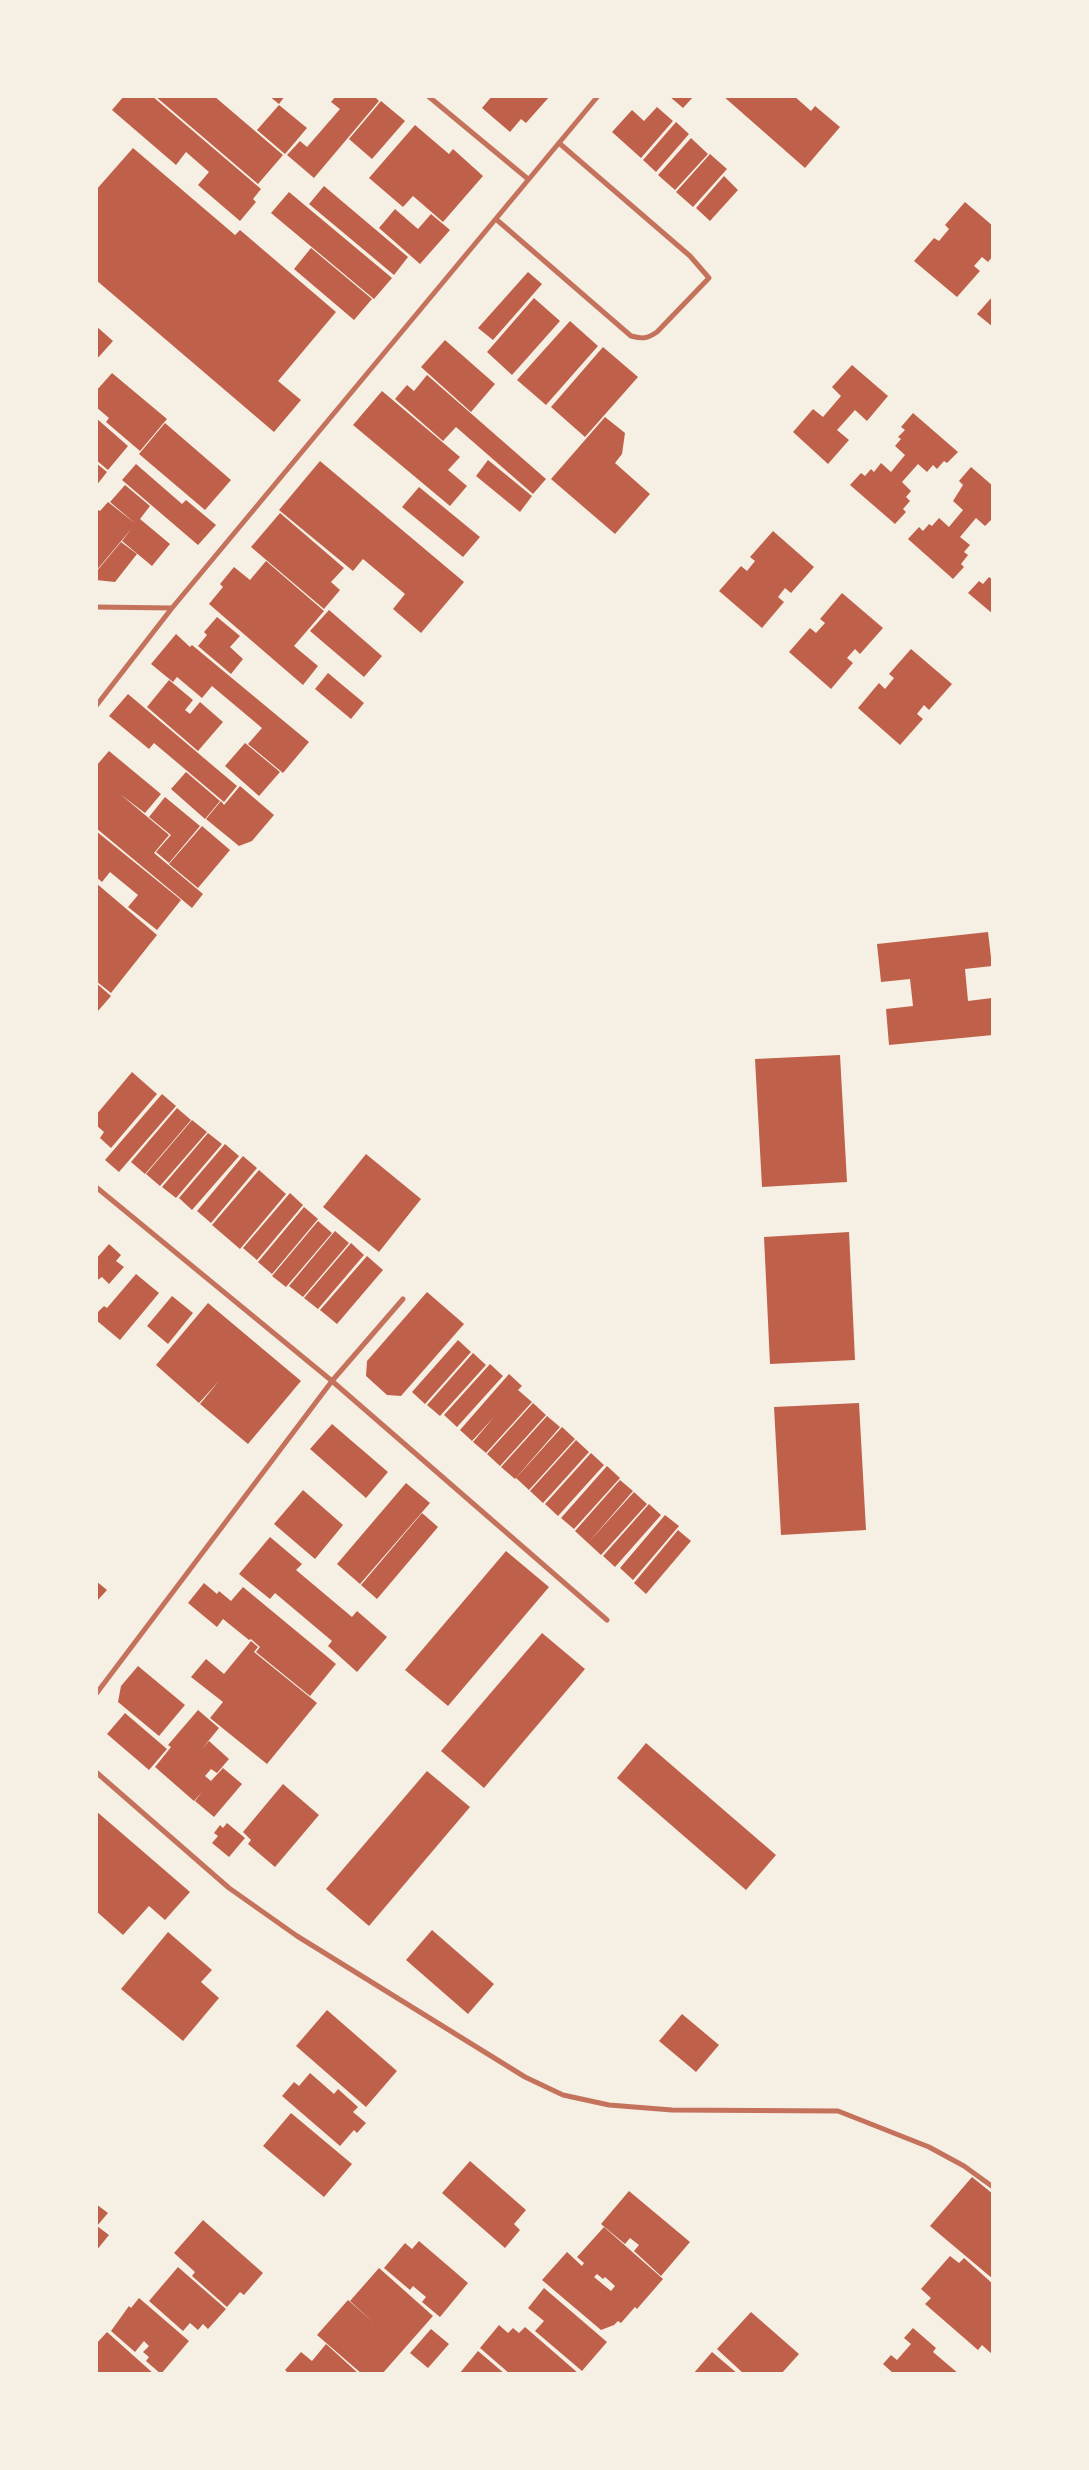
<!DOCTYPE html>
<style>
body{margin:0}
#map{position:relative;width:1089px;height:2470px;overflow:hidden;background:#f6efe4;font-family:Roboto,sans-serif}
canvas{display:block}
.frame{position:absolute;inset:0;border:98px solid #f6efe4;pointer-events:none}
</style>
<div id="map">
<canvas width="1089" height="2470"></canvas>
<div class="frame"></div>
</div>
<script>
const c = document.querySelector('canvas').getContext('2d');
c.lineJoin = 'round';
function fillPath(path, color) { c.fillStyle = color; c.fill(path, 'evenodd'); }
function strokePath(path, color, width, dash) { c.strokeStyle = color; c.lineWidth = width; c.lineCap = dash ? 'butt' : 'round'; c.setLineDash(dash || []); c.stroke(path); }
fillPath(new Path2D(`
 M124 96H152L261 189 253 199 256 202 240 221 198 185 209 172 186 152 176 165 112 110Z
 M155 96H214L283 155 258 184Z
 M269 96H285L279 104Z
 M336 96H374L379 101 314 178 287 155 300 141 307 147 340 109 331 102Z
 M492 96H550L526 123 521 119 510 132 482 108Z
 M669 96H694L683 108Z
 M723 96H794L811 111 815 106 840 127 805 168Z
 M381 101 405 121 372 159 349 139Z
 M279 105 307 128 285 154 257 130Z
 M657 107 673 121 641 158 612 132 632 110 644 121Z
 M676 122 689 134 656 172 643 160Z
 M415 125 449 154 453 149 483 176 443 222 413 196 403 207 369 178Z
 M691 138 708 154 675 190 658 175Z
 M133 148 235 235 240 230 336 312 278 381 301 400 274 432 96 280V190Z
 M710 154 727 169 693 207 676 192Z
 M724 176 738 190 710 221 696 208Z
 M324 186 408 257 394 275 309 204Z
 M289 192 392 278 374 299 271 213Z
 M965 202 993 226V256L988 262 982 257 974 266 980 271 957 297 914 261 934 238 939 241 949 229 945 225Z
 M395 209 418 229 431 214 450 230 420 264 379 228Z
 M311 248 372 299 354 320 294 269Z
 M528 272 542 284 493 340 478 328Z
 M993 296V327L977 314Z
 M534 298 560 321 512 375 487 352Z
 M570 321 598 346 546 405 517 380Z
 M96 326 113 341 96 360Z
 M445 340 495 384 471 412 421 367Z
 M603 347 638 377 585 437 551 407Z
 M852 365 888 396 867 421 855 410 837 430 849 440 828 464 793 432 813 409 823 417 841 396 832 387Z
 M112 373 167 419 140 451 106 422 109 418 96 407V391Z
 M427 375 546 479 533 494 456 427 443 441 395 399 407 385 414 391Z
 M382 391 460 457 448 470 467 486 450 506 353 425Z
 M913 413 958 452 947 463 944 461 937 469 933 465 927 472 918 464 902 482 911 491 906 497 910 501 903 509 906 512 895 524 850 485 861 473 865 476 871 469 874 472 881 463 891 472 905 455 895 446 901 439 898 437 905 430 901 427Z
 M605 417 625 433 622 454 615 463 650 494 615 534 551 479Z
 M96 418 128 446 108 470 96 460Z
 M165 423 231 480 205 510 139 454Z
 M488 460 532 496 520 512 476 476Z
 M320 461 464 582 421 633 393 609 405 594 363 559 353 571 279 510Z
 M96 463 107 472 96 486Z
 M136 464 182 504 186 500 216 525 198 545 122 480Z
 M971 467 993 486V521L991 520 985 526 976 518 960 537 970 545 964 552 968 555 961 564 964 567 953 579 908 539 919 527 923 531 929 524 932 526 939 518 949 527 963 510 953 501 963 485 959 481Z
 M125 485 150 506 140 519 170 544 152 566 122 541 132 528 96 571V509L100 511 108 502 136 524 110 502Z
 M419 487 480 537 463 557 402 507Z
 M280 513 344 568 331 582 340 590 324 609 251 547Z
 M773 531 814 567 791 593 785 588 778 597 784 602 762 628 719 591 741 566 747 571 755 561 750 557Z
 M121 542 137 554 115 582 96 580V572Z
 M266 561 324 611 294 646 318 666 303 685 209 604 223 587 220 584 234 567 250 580Z
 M989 577 993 580V614L968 593 979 581 983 584Z
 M842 593 883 628 860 654 855 649 847 658 853 663 831 689 789 652 810 628 816 633 825 623 820 619Z
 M329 610 382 656 364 677 310 631Z
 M217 617 240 636 230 647 243 659 231 674 198 646 207 635 204 632Z
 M176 634 190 647 192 645 309 742 283 773 248 744 262 728 212 686 202 698 177 677 173 682 151 664Z
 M911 649 952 684 929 710 924 705 917 714 923 719 900 745 858 708 879 683 885 689 894 678 889 674Z
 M328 673 364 703 351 719 315 689Z
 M169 680 193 700 185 710 190 714 200 702 223 722 198 751 147 707Z
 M128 694 237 786 224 802 154 743 149 749 109 716Z
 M245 743 280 772 259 796 225 766Z
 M109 751 161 794 145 813 120 794 169 835 154 853 203 894 192 908 96 828V766Z
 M186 772 220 801 205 819 171 789Z
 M240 786 274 815 252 841 239 846 206 819 221 801 224 805Z
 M165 797 200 826 169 863 156 852 171 835 149 817Z
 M202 826 230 850 198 888 169 864Z
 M96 831 181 900 157 930 128 907 138 895 110 872 102 882 96 877Z
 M96 883 157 935 111 993 96 981Z
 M988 932 992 966 965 969 968 1001 992 998 993 1035 889 1045 886 1009 913 1006 910 979 881 982 877 944Z
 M96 983 111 996 98 1011 96 1009Z
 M840 1055 847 1182 762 1187 755 1059Z
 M132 1072 157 1094 111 1148 100 1138 104 1132 96 1125V1115Z
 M162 1094 176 1106 119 1172 105 1160Z
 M177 1108 191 1120 145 1174 131 1162Z
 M192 1120 207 1132 160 1186 146 1174Z
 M208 1133 222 1144 176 1198 162 1187Z
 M225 1144 239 1156 192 1210 179 1198Z
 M366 1154 421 1199 379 1252 323 1207Z
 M243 1156 257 1168 211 1223 197 1211Z
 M259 1170 286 1194 240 1249 212 1225Z
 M290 1193 303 1205 257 1260 243 1248Z
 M304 1207 318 1219 272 1274 258 1262Z
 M318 1221 332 1233 286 1287 272 1276Z
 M335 1231 349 1243 303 1297 289 1286Z
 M849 1232 855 1360 770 1364 764 1237Z
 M351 1243 364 1255 318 1309 304 1298Z
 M109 1244 121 1255 116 1261 124 1267 109 1284 102 1277 96 1281V1259Z
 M367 1256 383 1270 337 1324 320 1310Z
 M136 1274 159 1293 120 1340 96 1320V1314L104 1306 107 1308Z
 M427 1292 464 1324 401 1396 387 1395 366 1376 367 1361Z
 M172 1296 193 1313 168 1344 147 1326Z
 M208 1303 301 1381 248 1444 200 1404 219 1381 199 1403 156 1365Z
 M458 1340 471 1352 425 1404 412 1392Z
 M473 1353 486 1365 440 1416 427 1405Z
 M490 1364 503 1376 457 1427 444 1415Z
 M509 1374 522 1386 518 1390 532 1402 486 1453 473 1442 494 1417 472 1441 460 1430Z
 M533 1403 546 1415 500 1466 487 1454Z
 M859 1403 866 1530 781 1535 774 1407Z
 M547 1416 560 1427 515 1479 501 1467Z
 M332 1424 388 1472 366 1498 310 1449Z
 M562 1427 575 1439 529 1490 516 1478Z
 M576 1440 589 1452 543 1503 530 1491Z
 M591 1453 604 1465 558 1516 545 1504Z
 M607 1466 620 1478 574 1529 561 1518Z
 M620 1480 633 1491 588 1543 575 1531Z
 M406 1483 430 1503 360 1584 337 1564Z
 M303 1490 343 1525 315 1559 274 1524Z
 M634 1492 647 1504 601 1555 588 1543Z
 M649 1504 661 1515 615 1567 603 1556Z
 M422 1513 438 1527 377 1599 361 1585Z
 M665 1515 679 1526 633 1580 620 1568Z
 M678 1530 691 1541 646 1594 634 1583Z
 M270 1537 302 1564 296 1570 352 1617 357 1611 387 1637 357 1672 328 1646 332 1641 275 1593 270 1599 239 1574Z
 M506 1551 549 1587 448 1706 405 1670Z
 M96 1581 107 1590 96 1602Z
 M204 1583 217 1594 219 1591 231 1601 243 1587 336 1664 310 1696 256 1652 260 1647 251 1639 249 1640 223 1619 217 1627 188 1603Z
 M542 1633 585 1669 484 1788 441 1751Z
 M251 1641 258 1647 254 1652 317 1703 267 1764 210 1718 223 1702 191 1677 206 1659 224 1674Z
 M138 1666 185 1705 159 1736 118 1702 121 1686Z
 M198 1710 219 1728 201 1750 209 1741 229 1759 217 1773 211 1769 205 1776 211 1781 223 1768 242 1784 214 1817 195 1801 202 1792 194 1801 155 1767 171 1747 168 1745Z
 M125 1713 167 1749 149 1770 107 1734Z
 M646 1743 776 1855 746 1890 617 1778Z
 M427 1771 470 1807 369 1926 326 1889Z
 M283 1784 319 1815 275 1867 248 1844 251 1840 243 1832Z
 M96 1811 190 1892 165 1920 149 1906 123 1935 96 1911Z
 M227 1823 245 1838 229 1857 212 1843 218 1836 214 1833 220 1825 223 1828Z
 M432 1930 494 1984 468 2014 406 1960Z
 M168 1932 212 1970 201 1982 219 1998 183 2041 121 1989Z
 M327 2010 397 2071 366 2107 296 2046Z
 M682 2014 719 2045 696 2072 659 2041Z
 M310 2073 334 2094 338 2089 358 2107 353 2112 366 2123 357 2133 354 2130 340 2146 282 2096 294 2082 299 2086Z
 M291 2113 352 2164 324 2197 263 2146Z
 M470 2161 526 2210 514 2224 520 2230 505 2248 442 2193Z
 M972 2177 993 2194V2279L930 2226Z
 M629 2191 690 2242 661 2276 634 2251 639 2245 630 2238 625 2244 601 2224Z
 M96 2204 108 2213 97 2226 109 2235 96 2251Z
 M203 2220 263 2273 244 2295 240 2292 227 2307 192 2276 195 2272 174 2253Z
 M604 2227 663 2279 637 2309 635 2307 621 2323 618 2321 614 2325 601 2330 542 2280 567 2252 582 2266 584 2263 577 2257ZM597 2274 603 2279 605 2277 615 2286 611 2291 594 2277Z
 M419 2241 468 2283 440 2317 422 2302 426 2297 413 2286 410 2290 384 2268 405 2243 412 2249Z
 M950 2256 959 2263 964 2258 993 2284V2355L982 2345 978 2350 925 2304 931 2298 921 2289Z
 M178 2267 226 2309 208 2329 203 2324 198 2330 190 2323 183 2331 149 2301Z
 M379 2268 433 2316 382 2374H362L317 2335 348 2300 374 2323 350 2301Z
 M544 2288 607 2342 582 2371 535 2331 544 2321 528 2308Z
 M139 2298 189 2341 161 2374 146 2361 149 2357 143 2352 149 2346 144 2341 135 2352 111 2331 129 2306 131 2308Z
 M751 2312 799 2354 781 2374H744L717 2349Z
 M499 2325 508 2333 513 2328 519 2333 525 2327 578 2373 510 2374 480 2348Z
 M913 2328 936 2348 933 2352 959 2374H894L883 2364 891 2355 897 2360 911 2344 904 2338Z
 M431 2329 449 2344 428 2368 410 2353Z
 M107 2332 154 2374H96V2344Z
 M326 2344 359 2374H289L285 2370 301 2352 312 2361Z
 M478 2351 505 2374H459Z
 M712 2352 738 2374H693Z`), '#bf614a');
strokePath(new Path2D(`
 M428 96 528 179
 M497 220 631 336C642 339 647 339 657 332L709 278 690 256 559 143
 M96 607 172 608
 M96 706 172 608 598 96
 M96 1187 332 1381 607 1620
 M96 1694 332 1381 403 1299
 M96 1772 229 1888 297 1936 525 2077 563 2095 609 2105 672 2110 838 2111 929 2147 964 2166 993 2187`), '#c5725c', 5);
</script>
